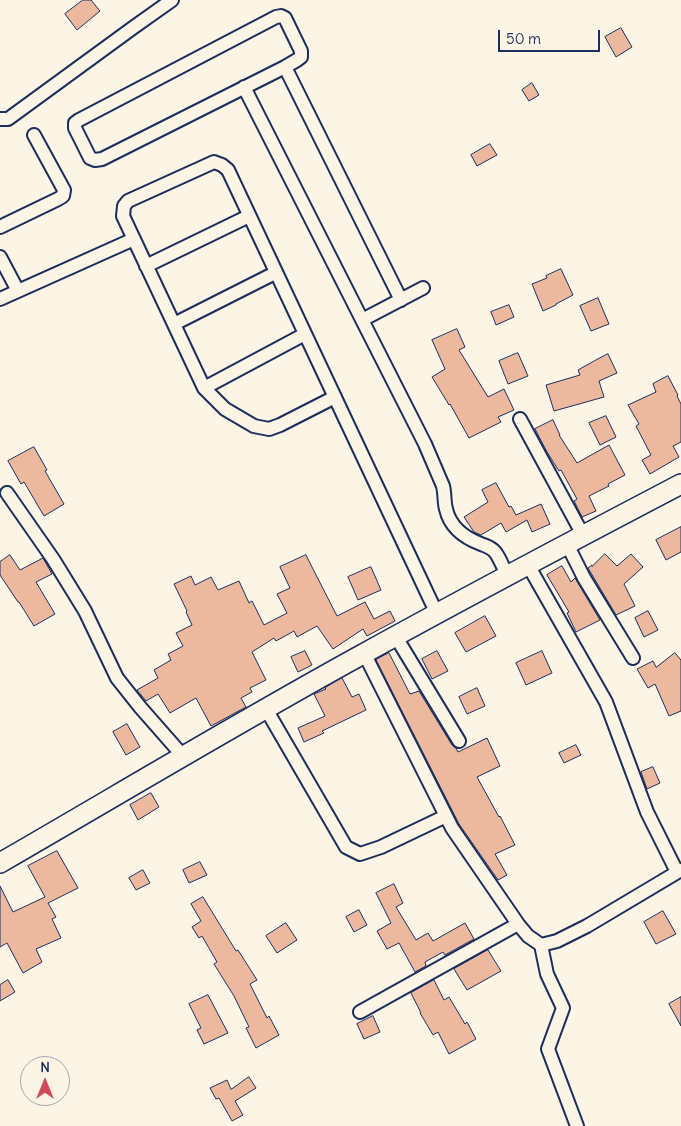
<!DOCTYPE html>
<style>
body{margin:0}
#map{position:relative;width:681px;height:1126px;overflow:hidden;background:#fcf5e5;font-family:Delius,sans-serif}
canvas{display:block}
.north{position:absolute;left:20px;top:1056px;width:50px;height:50px;box-sizing:border-box;background:#fcf5e5;border:1px solid #a2a6af;border-radius:50%;rotate:0deg;font-size:14px;font-weight:700;line-height:20px;text-align:center;color:#1b2f5e}
.north::after{content:'';display:block;margin:auto;width:18px;height:22px;background:#d1495b;clip-path:polygon(50% 0,100% 100%,50% 72%,0 100%)}
.scale{position:absolute;left:498px;top:30px;width:102px;height:22px;box-sizing:border-box;border:2px solid #1b2f5e;border-top:0;padding-left:6px;font-size:15px;line-height:18px;white-space:nowrap;color:#1b2f5e;-webkit-text-stroke:4px #fcf5e5;paint-order:stroke}
</style>
<div id="map">
<canvas width="681" height="1126"></canvas>
<div class="north">N</div>
<div class="scale">50 m</div>
</div>
<script>
const c = document.querySelector('canvas').getContext('2d');
c.lineJoin = 'round';
function fillPath(path, color) { c.fillStyle = color; c.fill(path, 'evenodd'); }
function strokePath(path, color, width, dash) { c.strokeStyle = color; c.lineWidth = width; c.lineCap = dash ? 'butt' : 'round'; c.setLineDash(dash || []); c.stroke(path); }
const building = new Path2D(`
 M83 0H91L100 11 77 30 65 14Z
 M621 28 632 47 616 57 605 37Z
 M532 83 539 95 529 101 522 90Z
 M490 144 497 155 477 166 471 155Z
 M561 269 573 295 556 304V305L543 311 532 284 547 278 546 276Z
 M598 298 609 324 591 331 580 306Z
 M509 305 514 317 496 325 491 312Z
 M457 329 465 347 459 350 488 397 504 389 514 410 498 417 501 422 469 438 450 404 449 405 432 377 445 369 432 340Z
 M518 353 528 376 508 384 499 361Z
 M608 354 617 373 599 381 604 397 554 411 546 385 580 375 578 370 594 361Z
 M668 376 678 395 677 396 681 404V442L673 446 679 457 650 474 642 460 651 455 636 426 639 424 628 405 656 392 653 384Z
 M606 416 616 437 600 445 589 423Z
 M553 420 560 435H559L577 463 609 445 625 475 608 484 609 486 589 496 596 511 582 517 574 501 577 499 561 470 559 471 547 452 535 429Z
 M34 447 47 470 45 471 64 504 44 516 24 482 21 484 8 461Z
 M496 483 509 507 511 506 516 515 541 504 550 524 532 532 527 520 506 532 501 523 481 535 474 532 464 517 488 502 482 490Z
 M681 527V552L666 560 656 540Z
 M605 554 617 566 631 554 643 567 624 584 635 606 616 615 588 568 592 565V566Z
 M10 555 20 570 43 558 52 574 36 582 55 614 34 626 19 602H18L0 575V562Z
 M306 555 313 569 337 616 365 602 374 619 390 611 395 621 367 636 363 629 333 649 317 626 297 637 294 631 276 641 274 638 252 652 266 680 250 688 252 692 241 698 246 707 211 726 196 698 170 713 158 694 146 701 137 690 158 678 154 670 171 660 168 654 183 646 176 633 192 625 186 612 187 611 174 584 191 576 195 585 211 577 218 590 239 581 249 603 252 601 264 625 287 613 277 594 290 588 280 567Z
 M562 566 571 582 575 578 600 620 576 632 567 613 569 612 547 575Z
 M371 567 381 590 358 600 348 577Z
 M648 611 658 630 644 637 635 618Z
 M485 616 496 636 466 652 455 633Z
 M305 651 312 665 298 672 291 657Z
 M437 651 448 671 432 679 422 659Z
 M542 651 552 673 526 685 516 663Z
 M389 653 410 694 419 691 452 745 456 748 458 752 487 738 500 766 477 777 499 817 500 816 515 845 495 854 507 875 498 880 459 824 376 660Z
 M675 653 681 660V711L669 716 655 684 648 688 637 669 653 661 656 667Z
 M342 678 352 697 359 694 366 710 322 731 324 733 304 742 298 728 325 716 314 694 326 689 325 688Z
 M477 688 485 706 467 714 459 697Z
 M127 724 140 747 126 755 113 732Z
 M576 745 581 755 564 763 559 753Z
 M653 767 660 783 647 789 641 772Z
 M151 793 159 807 138 820 130 805Z
 M57 851 78 888 48 903 56 917 52 919 61 938 36 949 42 962 23 973 7 943 0 947V886L13 912 45 897 28 866Z
 M200 862 207 875 189 883 183 870Z
 M143 870 150 883 136 890 129 878Z
 M394 884 403 903 396 907 416 940 428 933 433 941 465 923 474 939 445 955 443 952 425 962 426 966 415 972 399 943 387 949 377 931 391 923 376 893Z
 M203 897 236 951 238 950 257 980 250 984 267 1018 269 1016 279 1035 256 1048 246 1028 249 1027 234 996 214 964 217 962 202 936 199 938 192 927 201 921 191 904Z
 M359 910 367 925 354 932 346 917Z
 M663 911 676 934 656 944 644 922Z
 M286 923 297 940 277 953 266 936Z
 M488 950 501 971 467 990 454 969Z
 M8 980 15 992 0 1001V985Z
 M434 980 444 1000 449 997 465 1024 467 1022 476 1039 449 1054 438 1032 433 1035 420 1013H421L411 993Z
 M208 995 228 1033 204 1044 197 1030 201 1028 189 1004Z
 M681 997V1026L669 1004Z
 M373 1016 380 1032 364 1039 357 1024Z
 M249 1077 256 1088 235 1101 243 1115 232 1121 219 1098 216 1099 210 1088 227 1080 231 1089Z`);
fillPath(building, '#ecb89e');
strokePath(building, '#1b2f5e', 1);
const street = new Path2D(`
 M285 67 297 60 301 57V51L285 18 281 16 276 17 79 120 75 123V128L90 158 95 160 102 159 285 67 401 300
 M244 87 425 444 443 486C445 494 444 502 446 509 450 527 465 538 481 544 486 546 491 547 495 552 500 558 503 568 508 576
 M0 119H8L134 27 172 0
 M0 227 58 199 63 196 64 190 34 135
 M0 257 18 291
 M146 266 249 216
 M0 299 134 239
 M362 320 423 288
 M174 324 275 273
 M204 388 305 334
 M335 397 280 425 269 429 254 426 225 409 204 388 123 216 124 206 128 201 214 162 222 165 228 170C295 312 361 453 428 595L437 614
 M520 419 583 535
 M7 493 53 559 85 611 117 678 140 707 183 756
 M567 544 584 578 633 658
 M528 565 606 702 647 812 677 872
 M396 637 459 741
 M364 653 452 828 518 924 528 936 541 945 557 941 587 926 681 870
 M266 709 346 847 360 854 381 847 446 816
 M541 945 547 974 563 1008 548 1049 577 1126
 M360 1012 518 924`);
const secondary = new Path2D(`
 M0 863C121 793 241 721 363 654 468 596 574 540 681 484`);
strokePath(street, '#1b2f5e', 16);
strokePath(secondary, '#1b2f5e', 22);
strokePath(street, '#fcf5e5', 12);
strokePath(secondary, '#fcf5e5', 19);
</script>
